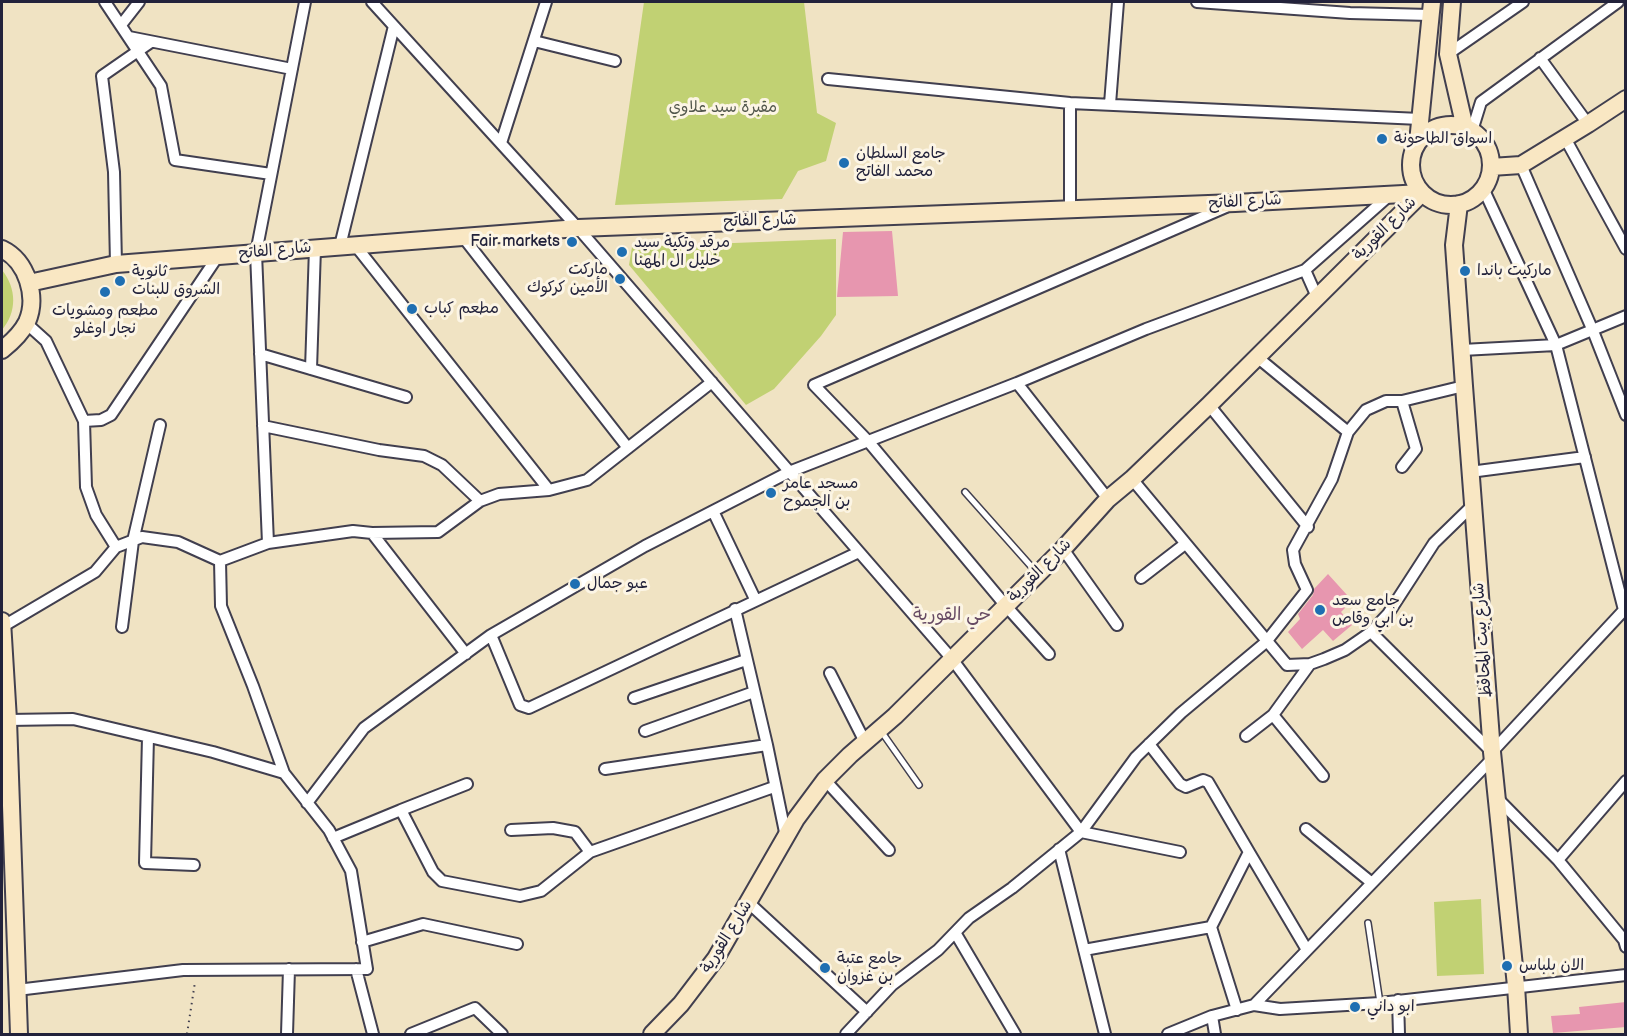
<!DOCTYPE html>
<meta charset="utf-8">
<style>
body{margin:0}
#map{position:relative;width:1627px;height:1036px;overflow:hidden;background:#f0e3c3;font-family:"Balsamiq Sans",sans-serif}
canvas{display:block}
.frame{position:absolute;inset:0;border:3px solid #22223b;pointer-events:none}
</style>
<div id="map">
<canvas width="1627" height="1036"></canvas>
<div class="frame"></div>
</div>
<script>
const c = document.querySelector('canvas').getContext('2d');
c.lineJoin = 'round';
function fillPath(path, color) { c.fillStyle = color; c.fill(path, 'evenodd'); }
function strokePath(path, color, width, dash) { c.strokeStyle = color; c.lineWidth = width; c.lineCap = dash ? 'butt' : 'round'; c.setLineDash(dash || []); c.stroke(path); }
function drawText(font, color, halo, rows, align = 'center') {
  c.font = font + ' "Balsamiq Sans","Playpen Sans Arabic",sans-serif'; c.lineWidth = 6; c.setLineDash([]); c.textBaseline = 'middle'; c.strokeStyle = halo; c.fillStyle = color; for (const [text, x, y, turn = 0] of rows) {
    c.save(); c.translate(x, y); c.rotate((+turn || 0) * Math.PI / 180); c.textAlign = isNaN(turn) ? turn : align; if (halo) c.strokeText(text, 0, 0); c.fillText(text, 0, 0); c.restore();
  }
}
fillPath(new Path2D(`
 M644 2H804L817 113 836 123 826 161 798 171 782 199 615 205Z
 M836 239V315L821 336 774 389 746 405 629 265 632 247Z
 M2 270C17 289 17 312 2 330Z
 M1481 899 1484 974 1437 976 1434 902Z`), '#c1d173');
fillPath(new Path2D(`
 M892 231 898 296 837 297 843 232Z
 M1328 574 1347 595 1340 603 1345 608 1341 612 1352 625 1333 641 1323 630 1302 649 1288 632 1300 619 1298 614 1313 595 1314 589Z
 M1626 1002V1027L1553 1033 1551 1016 1580 1014 1579 1007Z`), '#e796af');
const lane = new Path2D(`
 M965 492 1037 573
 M881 731 919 785
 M1368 923 1380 1003`);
const street = new Path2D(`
 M105 2 161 86 175 160 271 174
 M372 2 578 228 952 659 1081 832 1180 852
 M1197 2 1350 13 1430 15
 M121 25 139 2
 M129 37 292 69
 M534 41 615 61
 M1448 54 1523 2
 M1540 58 1588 124
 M828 79 1070 103 1420 119
 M1110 104 1118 2
 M1472 131 1481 102 1618 2
 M1565 138 1626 249
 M501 143 546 2
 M1521 165 1593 331 1626 415
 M1483 188 1556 345 1624 610
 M1070 209V103
 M463 237 628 448
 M355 245 549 490
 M340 246 394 26
 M116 264 114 172 102 76 151 42
 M1305 270 1317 297
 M26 323 46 341 84 421 86 487 96 515 116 547
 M1462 350 1556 345 1626 316
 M260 354 406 397
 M1257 357 1348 432
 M311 369 315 248
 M1017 383 1108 499
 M1402 401 1416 449 1402 467
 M1209 405 1308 527
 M84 421 101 420 111 415 218 256
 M263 426 379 450 424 456 442 465 480 501
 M1470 472 1585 457
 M1132 479 1287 665 1310 664 1324 659 1345 650 1371 632 1388 614 1434 543 1473 505
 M713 511 755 599
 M372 533 466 654
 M268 543 256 253 305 2
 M1063 549 1117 625
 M220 561 268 543 353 531 372 533 438 532 480 501 499 494 549 490 587 480 712 382
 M1141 578 1185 544
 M735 609 767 745 786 837
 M2 627 95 572 116 547 142 537 178 542 220 561 221 606 253 686 284 773 329 830 351 871 367 969 183 970 17 990
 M122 627 133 541 160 425
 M1371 632 1492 752 1626 608
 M491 635 520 705 529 708 859 552
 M1049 654 1006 606 868 441 814 385 1226 207
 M830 673 865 742
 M634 698 746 660
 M1273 715 1323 776
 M8 720 73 719 213 752 284 773
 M645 731 754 692
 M1246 736 1273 715 1310 664
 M148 737 145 863 194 865
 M1149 744 1180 784 1186 787 1203 780 1208 782 1249 852
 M605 769 767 745
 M825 780 889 850
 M1497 798 1558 860 1624 940 1626 947
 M307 803 364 728 491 635 645 546 789 472 1017 383 1146 329 1305 270 1391 194
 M401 810 467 784
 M1306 829 1372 883
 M511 830 553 828 575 832 590 852
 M333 838 401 810 433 872 442 881 520 896 541 891 590 852 774 787
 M1059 849 1105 1034
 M1558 860 1626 781
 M749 903 867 1012
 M956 934 1015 1034
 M362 942 423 924 517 944
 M1084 950 1211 927
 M356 969 373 1034
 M1398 1000 1399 1034
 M1254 1005 1493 758
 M1237 1010 1211 927 1249 852 1307 950
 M1212 1016 1215 1034
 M287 1034 289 969
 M411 1034 475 1008 502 1034
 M846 1034 892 985 938 950 969 918 1012 888 1081 832 1136 757 1181 713 1266 642 1307 590 1295 564 1293 550 1332 479 1348 432 1366 410 1386 401H1402L1464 386
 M1168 1034 1212 1016 1254 1005 1280 1009 1380 1003 1626 975`);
const secondary = new Path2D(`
 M1452 2 1448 54 1465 128
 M1411 165a40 40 0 1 1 80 0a40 40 0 1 1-80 0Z
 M1418 142 1432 2
 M1491 167 1521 165 1588 124 1626 99
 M1459 204 1454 245 1464 386 1492 752 1516 986 1519 1034
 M2 249C27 261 38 297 27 322 21 334 12 342 2 350
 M29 283 116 264 578 228 1235 203 1422 193
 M2 621 8 720 19 1034
 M652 1034 681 1004 716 958 796 819 825 780 850 755 895 716 1063 549 1108 499 1132 479 1209 405 1422 193`);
strokePath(lane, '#413f4f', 8);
strokePath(street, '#413f4f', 14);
strokePath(secondary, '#413f4f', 20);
strokePath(new Path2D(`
 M187 1034 195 982`), '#413f4f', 2, [1.5, 4.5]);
strokePath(lane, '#fff', 5);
strokePath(street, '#fff', 10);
strokePath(secondary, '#f9e7c3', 16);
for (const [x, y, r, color] of [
 [1382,139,6,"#1f6fb2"],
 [844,163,6,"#1f6fb2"],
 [572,242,6,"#1f6fb2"],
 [622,252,6,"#1f6fb2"],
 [1465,271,6,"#1f6fb2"],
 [620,279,6,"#1f6fb2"],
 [120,281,6,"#1f6fb2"],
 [105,292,6,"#1f6fb2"],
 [412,309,6,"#1f6fb2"],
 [771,493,6,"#1f6fb2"],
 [575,584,6,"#1f6fb2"],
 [1320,610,6,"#1f6fb2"],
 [1507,966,6,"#1f6fb2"],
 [825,968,6,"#1f6fb2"],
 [1355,1007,6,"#1f6fb2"]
]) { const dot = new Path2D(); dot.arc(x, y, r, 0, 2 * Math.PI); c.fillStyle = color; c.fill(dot); strokePath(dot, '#fcf5e5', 2); }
drawText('16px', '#52574c', '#fcf5e5', [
 ["مقبرة سيد علاوي",723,108]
]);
drawText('16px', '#22223b', '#fcf5e5', [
 ["اسواق الطاحونة",1394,139],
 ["جامع السلطان",856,154],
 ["محمد الفاتح",856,172],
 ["Fair markets",560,242,"right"],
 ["مرقد وتكية سيد",634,243],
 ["خليل ال المهنا",634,261],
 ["ماركت",608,270,"right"],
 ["الأمين كركوك",608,288,"right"],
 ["ماركيت باندا",1477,271],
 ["ثانوية",132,272],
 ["الشروق للبنات",132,290],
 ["مطعم كباب",424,309],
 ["مطعم ومشويات",105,311,"center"],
 ["نجار اوغلو",105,329,"center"],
 ["مسجد عامر",783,484],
 ["بن الجموح",783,502],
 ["عبو جمال",587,584],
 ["جامع سعد",1332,601],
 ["بن ابي وقاص",1332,619],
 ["جامع عتبة",837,959],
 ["بن غزوان",837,977],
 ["الان بلباس",1519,966],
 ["ابو داني",1367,1007]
], 'left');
drawText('16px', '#22223b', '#fcf5e5', [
 ["شارع الفاتح",1245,202,-3],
 ["شارع الفاتح",760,221,-2],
 ["شارع القورية",1385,229,-45],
 ["شارع الفاتح",275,251,-5],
 ["شارع القورية",1040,571,-45],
 ["شارع بيت المحافظ",1483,640,-94],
 ["شارع القورية",727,937,-58]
]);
drawText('18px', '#674b64', '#fcf5e5', [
 ["حي القورية",952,615]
]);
</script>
